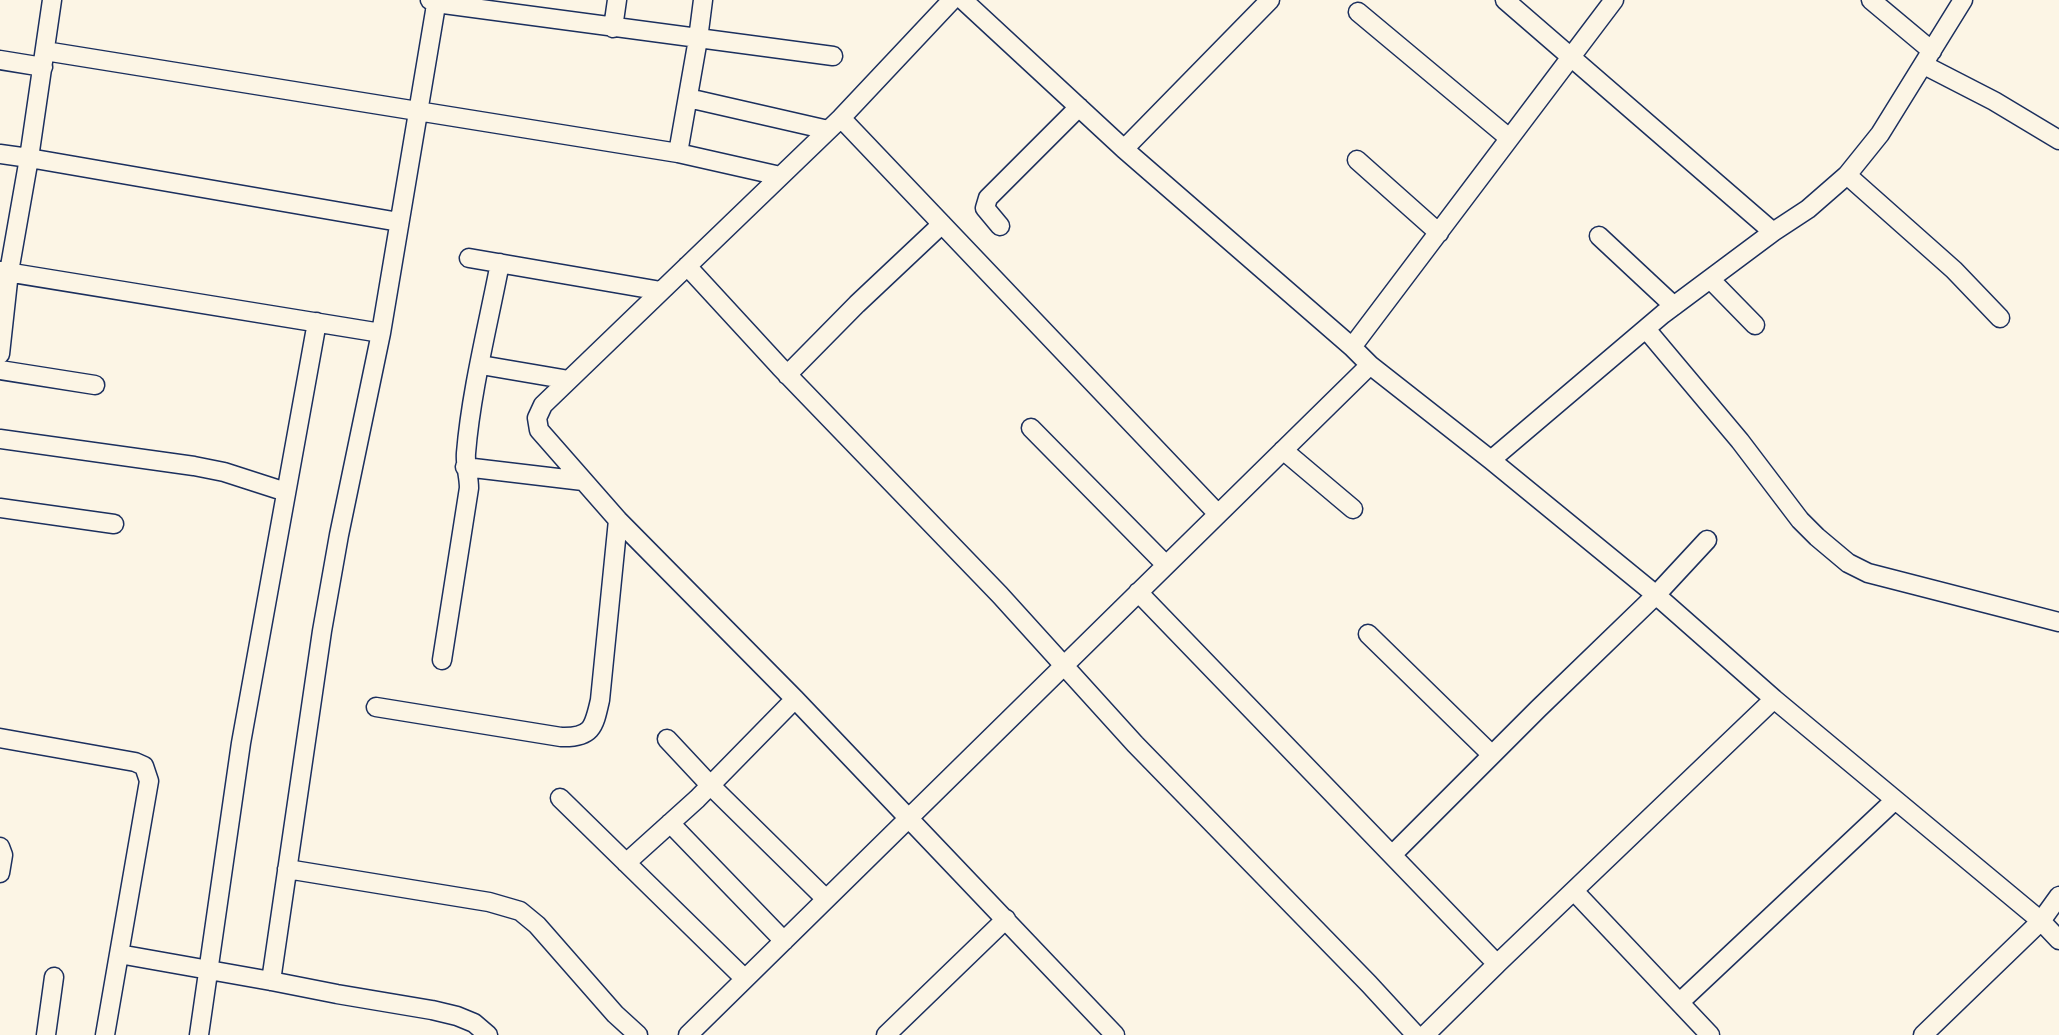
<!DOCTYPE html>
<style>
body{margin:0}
canvas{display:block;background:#fcf5e5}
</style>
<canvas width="2059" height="1035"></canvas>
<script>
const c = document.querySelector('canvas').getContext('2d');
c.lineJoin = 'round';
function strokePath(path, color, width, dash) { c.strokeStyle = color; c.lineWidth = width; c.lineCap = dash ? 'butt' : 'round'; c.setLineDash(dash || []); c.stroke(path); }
const minor = new Path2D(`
 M952 0 841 118 543 405 537 418 539 430 618 520 795 699 1115 1035
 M963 0 1124 149 1352 347
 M1505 0 1773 232
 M1614 0 1352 347 1370 365 1491 460 1656 595 1774 699 2041 921 2059 940
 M1871 0 1932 51
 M436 3 833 56
 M1358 12 1509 138
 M613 28 617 0
 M45 51 678 153 780 176
 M0 60 43 67
 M1924 65 1994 101 2059 140
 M688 98 828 130
 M841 118 1218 514
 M1124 149 1270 0
 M678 153 698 39 703 0
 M0 154 29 158 52 0
 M1357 160 1439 233
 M1847 175 1954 270 2000 318
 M1000 226 985 208 988 198 1079 107
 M1599 236 1674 306
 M469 258 661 291
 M687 266 780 367 1000 595 1135 744 1369 984 1416 1035
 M0 271 381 333
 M1710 279 1755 325
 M1646 329 1740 441 1800 520 1817 537 1848 563 1868 573 2059 622
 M0 354 9 272 29 158 399 222
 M481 365 569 380
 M0 370 95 385
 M787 375 857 304 942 224
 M1031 428 1166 565
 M0 439 194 466 224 472 286 492
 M1283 450 1353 509
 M1491 460 1663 314 1773 232 1808 209 1847 175 1880 134 1963 0
 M465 467 583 481
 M0 508 114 524
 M1138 592 1497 964 1774 699
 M1368 634 1492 755
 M442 660 469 488C469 476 465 466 466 453 471 392 488 325 500 263
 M376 707 561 737C592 738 594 727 600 700L618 520
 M0 738 135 762 144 766 149 781 119 954
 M667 739 710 785 826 899
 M560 798 745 979
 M670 823 784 941
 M0 847 3 855 0 873
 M1392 855 1538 709 1656 595 1707 540
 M626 863 697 799 795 699
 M287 869 489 902 520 911 537 925 615 1014 638 1035
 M1574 891 1710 1035
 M271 981 322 631 339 535 381 333 435 11 436 3 430 0
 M1680 1002 1895 800
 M46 1035 54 977
 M105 1035 119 954 271 981 337 994 432 1010 457 1016 474 1023 488 1035
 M199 1035 241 743 317 322
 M688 1035 1370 365
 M886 1035 1006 919
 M1425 1035 1497 964
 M1923 1035 2041 921 2059 896`);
strokePath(minor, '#1b2f5e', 21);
strokePath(minor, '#fcf5e5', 18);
</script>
